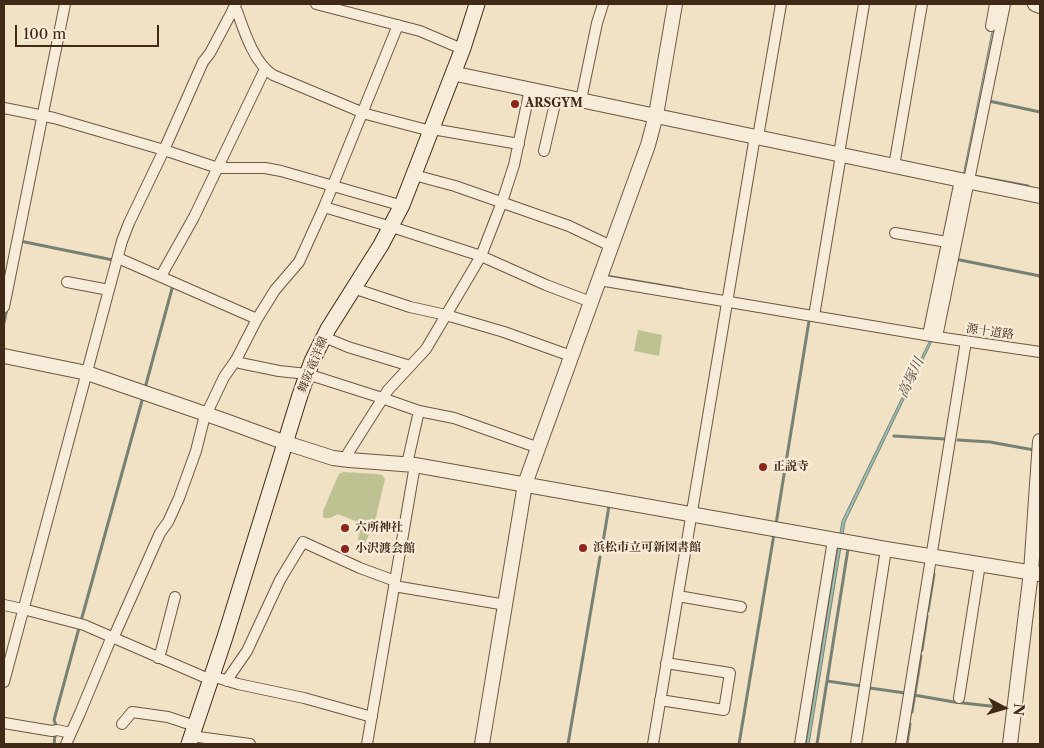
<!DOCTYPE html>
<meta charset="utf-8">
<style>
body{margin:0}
#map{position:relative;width:1044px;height:748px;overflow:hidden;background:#f1e1c5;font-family:"Libre Caslon Text",serif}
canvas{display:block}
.frame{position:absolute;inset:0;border:5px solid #412917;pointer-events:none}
.north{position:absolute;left:979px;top:683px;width:50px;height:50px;-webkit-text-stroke:4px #f6ecd9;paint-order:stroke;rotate:96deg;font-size:14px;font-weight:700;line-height:20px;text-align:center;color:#412917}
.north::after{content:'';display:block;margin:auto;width:18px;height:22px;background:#412917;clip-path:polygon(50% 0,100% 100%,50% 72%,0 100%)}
.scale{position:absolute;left:15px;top:25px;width:144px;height:22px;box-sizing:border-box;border:2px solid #412917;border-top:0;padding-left:6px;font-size:15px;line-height:18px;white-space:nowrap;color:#412917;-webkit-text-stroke:4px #f6ecd9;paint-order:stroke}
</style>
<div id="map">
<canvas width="1044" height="748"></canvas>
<div class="frame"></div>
<div class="north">N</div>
<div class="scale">100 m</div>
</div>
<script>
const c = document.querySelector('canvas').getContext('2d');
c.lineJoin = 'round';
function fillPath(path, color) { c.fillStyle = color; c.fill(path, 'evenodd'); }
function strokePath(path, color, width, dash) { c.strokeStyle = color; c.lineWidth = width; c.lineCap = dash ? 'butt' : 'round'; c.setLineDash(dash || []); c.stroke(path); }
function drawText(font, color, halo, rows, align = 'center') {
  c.font = font + ' "Libre Caslon Text","Noto Serif JP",serif'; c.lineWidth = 4.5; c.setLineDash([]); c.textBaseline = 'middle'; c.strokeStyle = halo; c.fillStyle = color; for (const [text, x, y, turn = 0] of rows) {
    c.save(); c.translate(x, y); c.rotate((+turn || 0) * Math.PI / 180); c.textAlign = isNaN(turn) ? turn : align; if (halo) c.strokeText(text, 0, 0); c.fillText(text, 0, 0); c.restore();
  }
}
fillPath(new Path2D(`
 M638 330 662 335 659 356 634 351Z
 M343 472 377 474 382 475 385 479 376 517 365 544 362 545 359 543C356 536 363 530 360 523L338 514 330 518H324L323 516V511L337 478 339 474Z`), '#bec292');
const water = new Path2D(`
 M998 4 1000 5 935 331 931 343 845 522 809 744H806L842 521 929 342 932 330Z`);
fillPath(water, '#9bbeb2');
strokePath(water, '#778274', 1);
strokePath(new Path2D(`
 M989 101 1040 112
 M974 176 1028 186
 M20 241 113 260
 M955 259 1040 276
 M606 276 682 289
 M4 323 7 308
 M145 388 173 285
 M894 436 945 439
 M958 440 990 442 1034 450
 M776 524 809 321
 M602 548 609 506
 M928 611 934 574
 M81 621 143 397
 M922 650 927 616
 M827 681 861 686
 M870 688 905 693
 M914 695 954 702 1008 708
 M912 712 921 656
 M57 728 54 720 79 628
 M54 744 55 736
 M568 744 600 557
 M739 744 774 534
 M817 744 848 549
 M907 744 910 724`), '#778274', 3);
const minor = new Path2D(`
 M316 4 420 31 462 49
 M233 9 237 11C244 31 254 63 273 75L366 114 431 131
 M991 26 995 4
 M581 100 597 23 603 4
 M4 108 54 118 164 150 218 168H265L281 171 396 204 401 207
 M432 128 438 130 519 144
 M758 137 781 4
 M544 151 557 95
 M839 154 864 4
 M894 166 922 4
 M414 175 455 186 569 226 611 246
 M324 207 395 228 481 256 546 285 591 302
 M895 233 947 242
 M118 258 257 319
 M161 276 194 217 265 69
 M599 279 605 281 937 337 1040 352
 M67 282 109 290
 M354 287 359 290 410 307 446 315 504 332 571 356
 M4 307 65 4
 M814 316 841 155
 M928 335 960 180
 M324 337 348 347 407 365 409 367
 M937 337 1005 4
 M236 360 240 363 279 371 307 374 379 397 419 411 454 418 539 448
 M347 460 348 453 388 390 426 349 481 256 502 202 514 165 530 89
 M407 464 419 411
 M394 586 506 605
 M678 596 741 607
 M4 605 23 609 84 625 211 680
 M158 658 161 651 175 597
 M212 676 238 684 304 698 372 717
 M227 681 229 677 247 651 280 580 303 542 360 568 395 581
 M4 682 122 241 129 223 164 150 203 62 210 53 236 4
 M959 698 980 564
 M660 700 724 710 730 673 666 663
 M4 723 52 731 57 730 71 733
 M122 724 132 712 168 717 195 726
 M192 735 198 737 250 744
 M66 744 80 713 110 641 115 634 160 533 168 522 179 498 196 451 204 419 224 377 236 360 257 319 275 290 299 262 324 207 398 25
 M367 744 415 465
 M653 744 755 136
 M800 744 833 540
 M856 744 886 549
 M901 744 966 341`);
const tertiary = new Path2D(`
 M1035 4 1040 6
 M454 72 461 75 961 180 1040 196
 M4 356 87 373 226 421 286 443 333 458 349 460 415 465 886 549 1040 574
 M482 744 525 484 648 145 656 115 675 4
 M1010 744 1031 572 1040 441`);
const secondary = new Path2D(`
 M189 744 225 637 300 395 312 361 328 329 381 245 402 205 463 48 477 4`);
strokePath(minor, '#6d5742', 12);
strokePath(tertiary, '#6d5742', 16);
strokePath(secondary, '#412917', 17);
strokePath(minor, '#f6ecd9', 10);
strokePath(tertiary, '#f6ecd9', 14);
strokePath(secondary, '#f6ecd9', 15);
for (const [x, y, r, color] of [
 [515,104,5,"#8f2418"],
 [763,467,5,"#8f2418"],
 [345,528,5,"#8f2418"],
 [583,548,5,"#8f2418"],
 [345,549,5,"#8f2418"]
]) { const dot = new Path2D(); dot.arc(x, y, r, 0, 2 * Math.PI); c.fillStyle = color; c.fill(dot); strokePath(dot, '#f6ecd9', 2); }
drawText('bold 12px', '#412917', '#f6ecd9', [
 ["ARSGYM",525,104],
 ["正説寺",773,467],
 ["六所神社",355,528],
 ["浜松市立可新図書館",593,548],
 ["小沢渡会館",355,549]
], 'left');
drawText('12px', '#412917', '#f6ecd9', [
 ["源十道路",990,332,8],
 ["舞阪竜洋線",313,365,-68]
]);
drawText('italic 14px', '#584e3e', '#f6ecd9', [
 ["高塚川",911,378,-65]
]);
</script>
